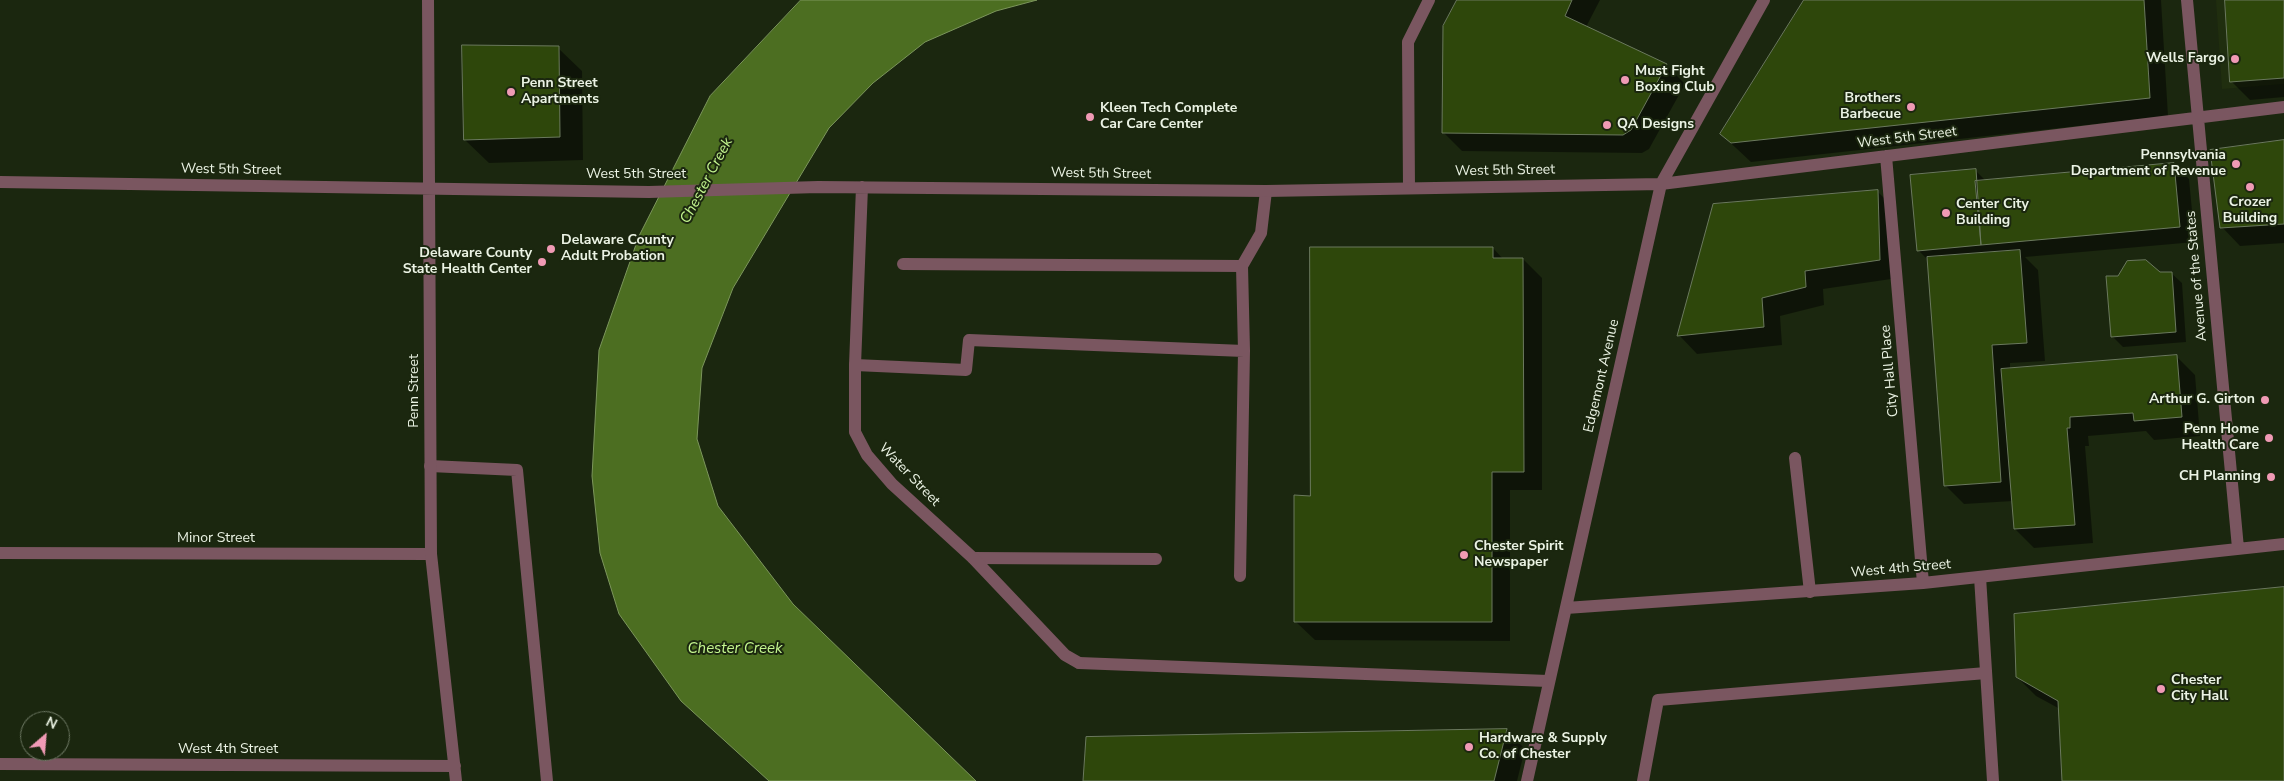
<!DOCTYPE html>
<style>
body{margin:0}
#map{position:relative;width:2284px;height:781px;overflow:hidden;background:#1b270f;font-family:"Nunito Sans",sans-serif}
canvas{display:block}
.north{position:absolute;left:20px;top:711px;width:50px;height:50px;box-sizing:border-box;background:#1b270f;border:1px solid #6e7964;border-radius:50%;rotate:27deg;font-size:14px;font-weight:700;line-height:20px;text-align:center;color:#ebf3e4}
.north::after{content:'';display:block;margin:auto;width:18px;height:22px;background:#f09ab5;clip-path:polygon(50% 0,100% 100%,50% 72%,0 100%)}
</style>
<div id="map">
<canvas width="2284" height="781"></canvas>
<div class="north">N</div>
</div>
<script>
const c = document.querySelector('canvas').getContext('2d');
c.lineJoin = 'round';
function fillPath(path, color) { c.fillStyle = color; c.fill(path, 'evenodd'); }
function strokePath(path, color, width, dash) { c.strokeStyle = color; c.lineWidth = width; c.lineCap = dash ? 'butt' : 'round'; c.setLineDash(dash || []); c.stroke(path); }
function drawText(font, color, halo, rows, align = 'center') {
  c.font = font + ' "Nunito Sans",sans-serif'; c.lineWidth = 4; c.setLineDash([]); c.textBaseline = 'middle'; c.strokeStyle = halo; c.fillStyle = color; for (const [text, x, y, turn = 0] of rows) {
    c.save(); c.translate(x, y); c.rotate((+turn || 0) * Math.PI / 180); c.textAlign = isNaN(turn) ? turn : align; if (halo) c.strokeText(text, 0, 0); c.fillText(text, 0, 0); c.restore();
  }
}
fillPath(new Path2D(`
 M2216 0H2284V84L2222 89Z`), '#202e0f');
const water = new Path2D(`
 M801 0H1037L996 11 925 42 873 83 829 128 733 288 702 368 697 439 718 506 793 604 976 781H769L681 701 619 614 600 553 592 476 599 350 639 236 710 96Z`);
fillPath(water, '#4c6e21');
strokePath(water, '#7c965c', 1);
fillPath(new Path2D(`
 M1459 0H1600L1586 27 1666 65 1685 84 1649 149 1642 153 1462 151 1443 132Z
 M1805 0H2161L2168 116 1751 162 1721 134Z
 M2226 0H2284V97L2250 100 2231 81Z
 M558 48 582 71 583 160 489 163 465 140Z
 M2284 142V243L2240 246 2222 227Z
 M2174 164 2189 179 2195 242 2025 257 2038 270 2045 361 2010 363V369L2176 356 2195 375 2200 436 2154 440 2146 431 2088 436 2089 446H2085L2093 543 2034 548 2015 529 2013 501 1964 504 1945 485 1928 260 1918 250 1975 170 1987 182Z
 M1877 191 1896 210 1898 278 1823 289 1824 305 1780 316 1782 345 1697 354 1679 335Z
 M1493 248 1503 259H1523L1542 278V490H1510V641L1315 640 1296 622 1311 497Z
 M2171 273 2182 283 2186 342 2123 347 2112 336 2159 274Z
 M2284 588V781H2063L2060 709 2036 696 2017 677Z
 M1506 730 1525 749 1517 781H1085Z`), '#0007');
const building = new Path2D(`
 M1457 0H1572L1565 16 1667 64 1631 130 1623 135 1442 133 1443 26Z
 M1804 0H2144L2150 98 1731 143 1720 134Z
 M2225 0H2284V78L2230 82Z
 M462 45 559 46 560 137 464 140Z
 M2284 140V224L2220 228 2210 150Z
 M2174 163 2180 227 1981 245 1975 181Z
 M1976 169 1981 245 1917 251 1910 175Z
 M1878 190 1880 260 1805 271 1806 287 1762 298 1764 327 1677 336 1713 204Z
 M1310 247H1493V258H1523L1524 472H1492V622H1294V495L1310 496Z
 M2020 250 2027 343 1992 345 2001 482 1944 486 1927 257Z
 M2146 260 2160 272H2172L2176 332 2111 337 2106 276H2118L2127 261Z
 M2177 355 2182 417 2134 421 2133 413 2070 417V428H2067L2075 525 2014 529 2001 369Z
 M2284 587V781H2062L2058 701 2016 677 2014 614Z
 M1507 729 1494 781H1083L1086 737Z`);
fillPath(building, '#2e470b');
strokePath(building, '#6b795e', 1);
strokePath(new Path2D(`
 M1409 188 1408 42 1429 0
 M903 264 1242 266 1244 351
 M1242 266 1261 233 1266 191
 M855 365 966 370 969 340 1244 351 1240 576
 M1795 458 1810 592
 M430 466 517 470 547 781
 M0 553 431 554
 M973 558 1156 559
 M1980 577 1993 781
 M1079 663 1548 681
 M1643 781 1658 700 1986 673`), '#7a5660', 12);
strokePath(new Path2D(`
 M428 0 431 554 456 781
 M2187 0 2238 548
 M1886 156 1923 583
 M0 182 649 192 818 187 1266 191 1661 184 2284 107
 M862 187 855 365V432L867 455 892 484 973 558 1065 655 1079 663
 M1566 608 1923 583 2284 544
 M0 764 455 766
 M1527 781 1661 184 1764 0`), '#7a5660', 12);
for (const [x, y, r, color] of [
 [2235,59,5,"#f09ab5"],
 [1625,80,5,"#f09ab5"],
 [511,92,5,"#f09ab5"],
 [1911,107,5,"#f09ab5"],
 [1090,117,5,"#f09ab5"],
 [1607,125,5,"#f09ab5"],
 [2236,164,5,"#f09ab5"],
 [2250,187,5,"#f09ab5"],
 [1946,213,5,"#f09ab5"],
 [551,249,5,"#f09ab5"],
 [542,262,5,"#f09ab5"],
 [2265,400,5,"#f09ab5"],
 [2269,438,5,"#f09ab5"],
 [2271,477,5,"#f09ab5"],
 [1464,555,5,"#f09ab5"],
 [2161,689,5,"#f09ab5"],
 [1469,747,5,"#f09ab5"]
]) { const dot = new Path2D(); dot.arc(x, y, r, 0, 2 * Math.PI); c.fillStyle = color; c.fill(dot); strokePath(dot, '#1b270f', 2); }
drawText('bold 14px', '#ebf3e4', '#1b270f', [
 ["Wells Fargo",2225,59,"right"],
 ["Must Fight",1635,72],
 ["Boxing Club",1635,88],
 ["Penn Street",521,84],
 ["Apartments",521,100],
 ["Brothers",1901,99,"right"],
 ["Barbecue",1901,115,"right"],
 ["Kleen Tech Complete",1100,109],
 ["Car Care Center",1100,125],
 ["QA Designs",1617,125],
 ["Pennsylvania",2226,156,"right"],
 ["Department of Revenue",2226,172,"right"],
 ["Crozer",2250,203,"center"],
 ["Building",2250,219,"center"],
 ["Center City",1956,205],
 ["Building",1956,221],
 ["Delaware County",561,241],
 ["Adult Probation",561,257],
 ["Delaware County",532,254,"right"],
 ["State Health Center",532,270,"right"],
 ["Arthur G. Girton",2255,400,"right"],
 ["Penn Home",2259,430,"right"],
 ["Health Care",2259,446,"right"],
 ["CH Planning",2261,477,"right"],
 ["Chester Spirit",1474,547],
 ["Newspaper",1474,563],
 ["Chester",2171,681],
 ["City Hall",2171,697],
 ["Hardware & Supply",1479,739],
 ["Co. of Chester",1479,755]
], 'left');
drawText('14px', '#ebf3e4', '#1b270f', [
 ["West 5th Street",1907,138,-7],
 ["West 5th Street",231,170,1],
 ["West 5th Street",1505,171,-1],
 ["West 5th Street",1101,174,1],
 ["West 5th Street",636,175],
 ["Avenue of the States",2197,276,-95],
 ["City Hall Place",1890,371,-95],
 ["Edgemont Avenue",1602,376,-77],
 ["Penn Street",415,391,-90],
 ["Water Street",909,475,46],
 ["Minor Street",216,539],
 ["West 4th Street",1901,569,-5],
 ["West 4th Street",228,750]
]);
drawText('italic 15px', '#c5f790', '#1b270f', [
 ["Chester Creek",707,181,-62],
 ["Chester Creek",735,649]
]);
</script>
